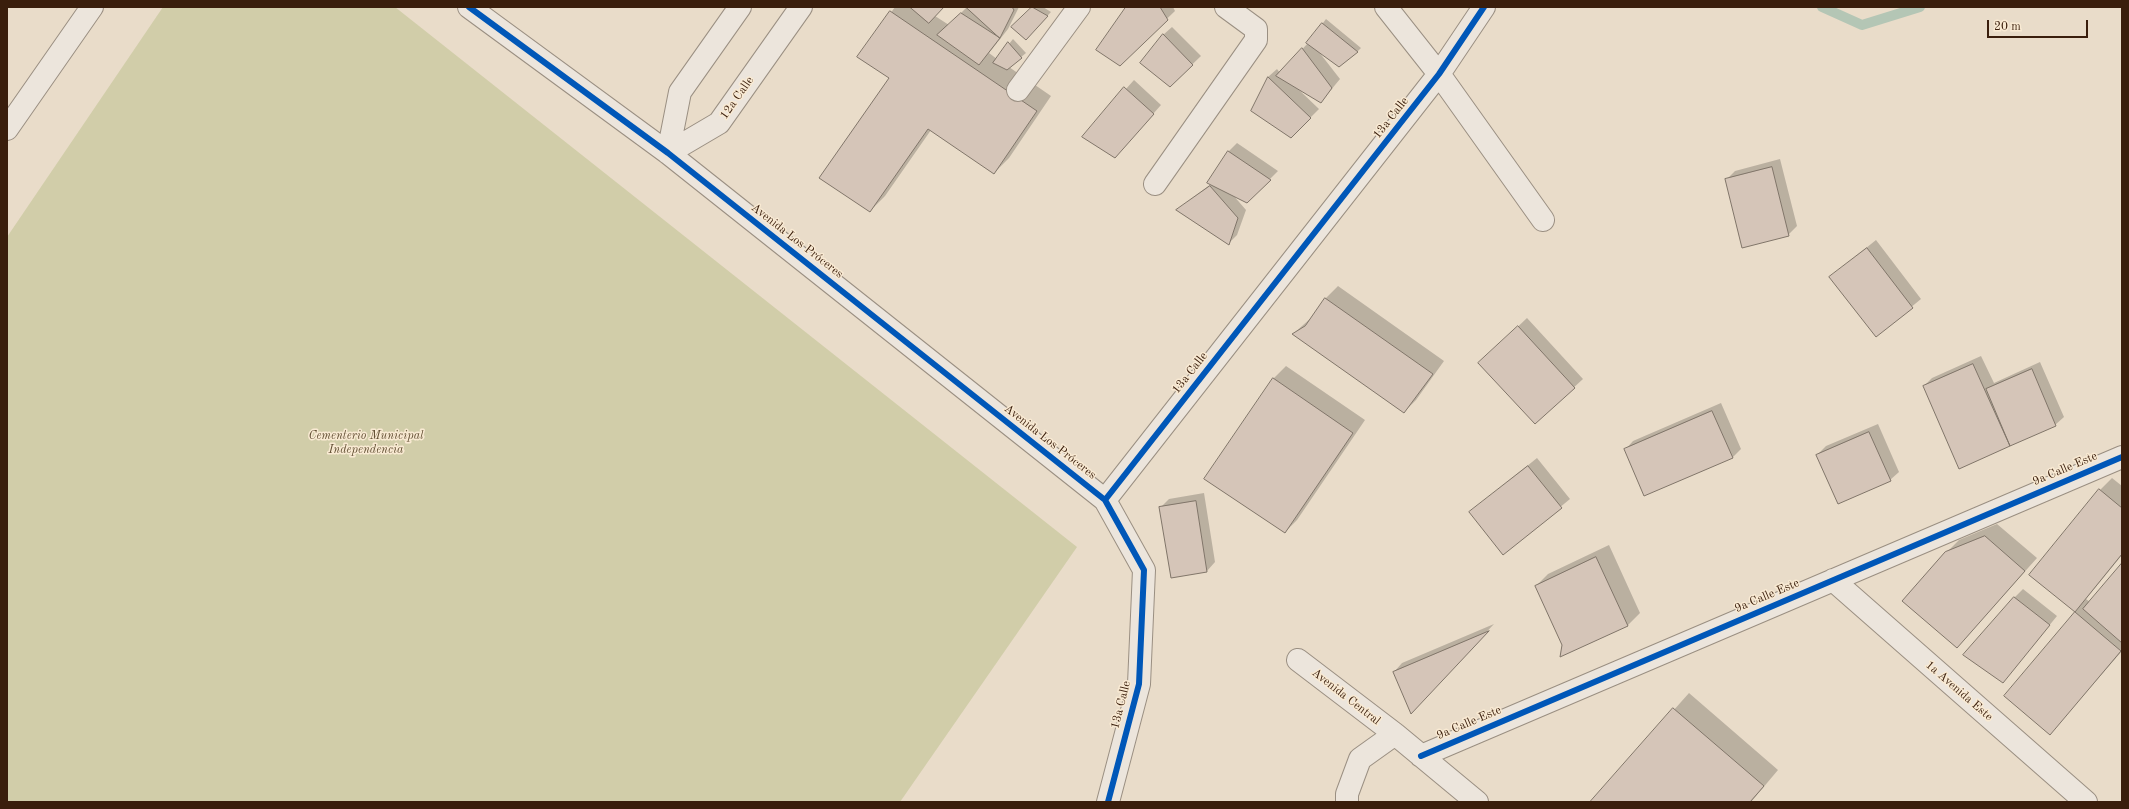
<!DOCTYPE html>
<meta charset="utf-8">
<style>
body{margin:0}
#map{position:relative;width:2129px;height:809px;overflow:hidden;background:#e9dcc9;font-family:"Old Standard TT",serif}
canvas{display:block}
.frame{position:absolute;inset:0;border:8px solid #3a1e0c;pointer-events:none}
.scale{position:absolute;left:1987px;top:20px;width:101px;height:18px;box-sizing:border-box;border:2px solid #3a1e0c;border-top:0;padding-left:5px;font-size:12px;line-height:14px;white-space:nowrap;color:#3a1e0c;-webkit-text-stroke:3px #f9ead3;paint-order:stroke}
</style>
<div id="map">
<canvas width="2129" height="809"></canvas>
<div class="frame"></div>
<div class="scale">20 m</div>
</div>
<script>
const c = document.querySelector('canvas').getContext('2d');
c.lineJoin = 'round';
function fillPath(path, color) { c.fillStyle = color; c.fill(path, 'evenodd'); }
function strokePath(path, color, width, dash) { c.strokeStyle = color; c.lineWidth = width; c.lineCap = dash ? 'butt' : 'round'; c.setLineDash(dash || []); c.stroke(path); }
function drawText(font, color, halo, rows, align = 'center') {
  c.font = font + ' "Old Standard TT",serif'; c.lineWidth = 3; c.setLineDash([]); c.textBaseline = 'middle'; c.strokeStyle = halo; c.fillStyle = color; for (const [text, x, y, turn = 0] of rows) {
    c.save(); c.translate(x, y); c.rotate((+turn || 0) * Math.PI / 180); c.textAlign = isNaN(turn) ? turn : align; if (halo) c.strokeText(text, 0, 0); c.fillText(text, 0, 0); c.restore();
  }
}
fillPath(new Path2D(`
 M163 7H395L1077 547 900 802H7V237Z`), '#d1cda9');
fillPath(new Path2D(`
 M895 7H943L935 16 949 25 967 7H1019L1008 29 989 53 997 59 1013 39 1026 53 1009 67 1051 96 1009 158 994 173 931 130 885 196 870 211 890 78 859 57Z
 M1033 7H1043L1051 12 1030 34 1013 27Z
 M1128 7H1173L1175 11 1120 64Z
 M1326 19 1361 48 1357 52H1319L1340 79 1321 102 1297 88 1319 109 1291 137 1268 77 1277 69 1280 73 1308 43Z
 M1172 27 1201 56 1170 86 1163 35Z
 M1134 80 1161 105 1123 148 1083 137Z
 M1237 143 1278 171 1247 202 1233 195 1246 210 1237 235 1229 243 1177 210 1211 184 1208 182 1229 151Z
 M1780 159 1797 226 1788 235 1726 180 1735 171Z
 M1876 240 1921 299 1876 336 1830 277Z
 M1338 286 1444 361 1416 400 1404 412 1293 334 1311 318 1325 299Z
 M1527 318 1583 379 1535 423 1488 355Z
 M1981 356 1994 383 2040 362 2064 417 2055 425 1960 467 1924 386 1932 378Z
 M1286 366 1365 420 1297 520 1285 532 1273 379Z
 M1721 403 1741 449 1733 457 1625 450 1633 441Z
 M1878 424 1899 472 1890 480 1817 455 1826 446Z
 M1537 458 1570 499 1503 554 1470 512Z
 M2112 478 2122 486V555L2086 599 2090 602 2122 565V651L2050 734 2005 696 2076 612 2031 575 2100 490Z
 M1204 493 1215 562 1207 571 1161 507 1169 499Z
 M1997 524 2037 558 1957 647 1946 553 1959 540Z
 M1609 545 1640 613 1628 625 1561 656 1563 644 1536 586 1548 574Z
 M2023 589 2057 616 2003 682 2014 598Z
 M1494 624 1419 704 1394 672 1402 663Z
 M1689 693 1778 770 1751 802H1592Z`), '#0003');
strokePath(new Path2D(`
 M1822 7 1862 25 1920 7`), '#b4c6b5', 10);
const building = new Path2D(`
 M910 7H944L929 23Z
 M966 7H1012L1014 10 1000 38Z
 M1032 7 1048 16 1026 40 1011 27Z
 M1126 7H1160L1168 20 1120 66 1096 50Z
 M890 11 1037 111 994 174 928 129 870 212 819 178 889 78 857 57Z
 M961 13 1000 38 979 65 937 35Z
 M1322 23 1358 52 1339 67 1306 43Z
 M1163 34 1193 65 1170 87 1140 63Z
 M1008 42 1022 58 1007 70 993 63Z
 M1302 48 1332 88 1321 103 1276 76Z
 M1268 77 1311 118 1291 138 1251 111Z
 M1124 87 1154 114 1115 158 1082 137Z
 M1228 151 1271 180 1247 203 1207 183Z
 M1772 167 1789 236 1742 248 1725 179Z
 M1210 186 1238 218 1229 245 1176 210Z
 M1867 248 1913 308 1876 337 1829 277Z
 M1325 298 1433 374 1404 413 1292 334 1305 326Z
 M1518 326 1575 388 1535 424 1478 363Z
 M1973 364 2010 446 1959 469 1923 386Z
 M2032 369 2056 426 2010 446 1986 389Z
 M1273 378 1353 433 1285 533 1204 479Z
 M1712 411 1733 458 1644 496 1624 449Z
 M1869 432 1891 481 1838 504 1816 455Z
 M1528 466 1562 508 1503 555 1469 512Z
 M2099 489 2122 508V554L2075 612 2029 575Z
 M1196 501 1207 572 1171 578 1159 507Z
 M1985 536 2025 571 1957 648 1902 601 1945 552Z
 M1596 557 1628 626 1560 657 1562 645 1535 586Z
 M2122 563V643L2083 609Z
 M2014 597 2050 625 2003 683 1963 655Z
 M2075 612 2121 651 2050 735 2004 696Z
 M1489 631 1411 714 1393 672Z
 M1673 708 1764 786 1750 802H1590Z`);
fillPath(building, '#d5c5b8');
strokePath(building, '#807569', 1);
const minor = new Path2D(`
 M469 7 668 153 1105 500 1144 570 1139 684 1108 802
 M1386 7 1439 74 1543 220
 M1018 90 1079 7
 M7 129 92 7
 M668 153 719 123 801 7
 M668 153 680 92 740 7
 M1155 184 1256 40V29L1226 7
 M1105 500 1439 74 1484 7
 M1833 580 2086 802
 M1298 660 1395 734 1477 802
 M1421 756 2122 457
 M1347 802V794L1360 759 1395 734`);
strokePath(minor, '#9a8f82', 24);
strokePath(minor, '#ece5dc', 22);
strokePath(new Path2D(`
 M469 7 668 153 1105 500 1144 570 1139 684 1108 802
 M1105 500 1439 74 1484 7
 M1421 756 2122 457`), '#0057b8', 6);
drawText('12px', '#3a1e0c', '#f9ead3', [
 ["12a Calle",737,98,-55],
 ["13a Calle",1391,118,-52],
 ["Avenida Los Próceres",797,241,38],
 ["13a Calle",1190,373,-52],
 ["Avenida Los Próceres",1050,442,38],
 ["9a Calle Este",2065,469,-23],
 ["9a Calle Este",1767,596,-23],
 ["1a Avenida Este",1959,691,41],
 ["Avenida Central",1346,697,38],
 ["13a Calle",1121,705,-76],
 ["9a Calle Este",1469,723,-23]
]);
drawText('italic 12px', '#624f33', '#f9ead3', [
 ["Cementerio Municipal",366,436],
 ["Independencia",366,450]
]);
</script>
